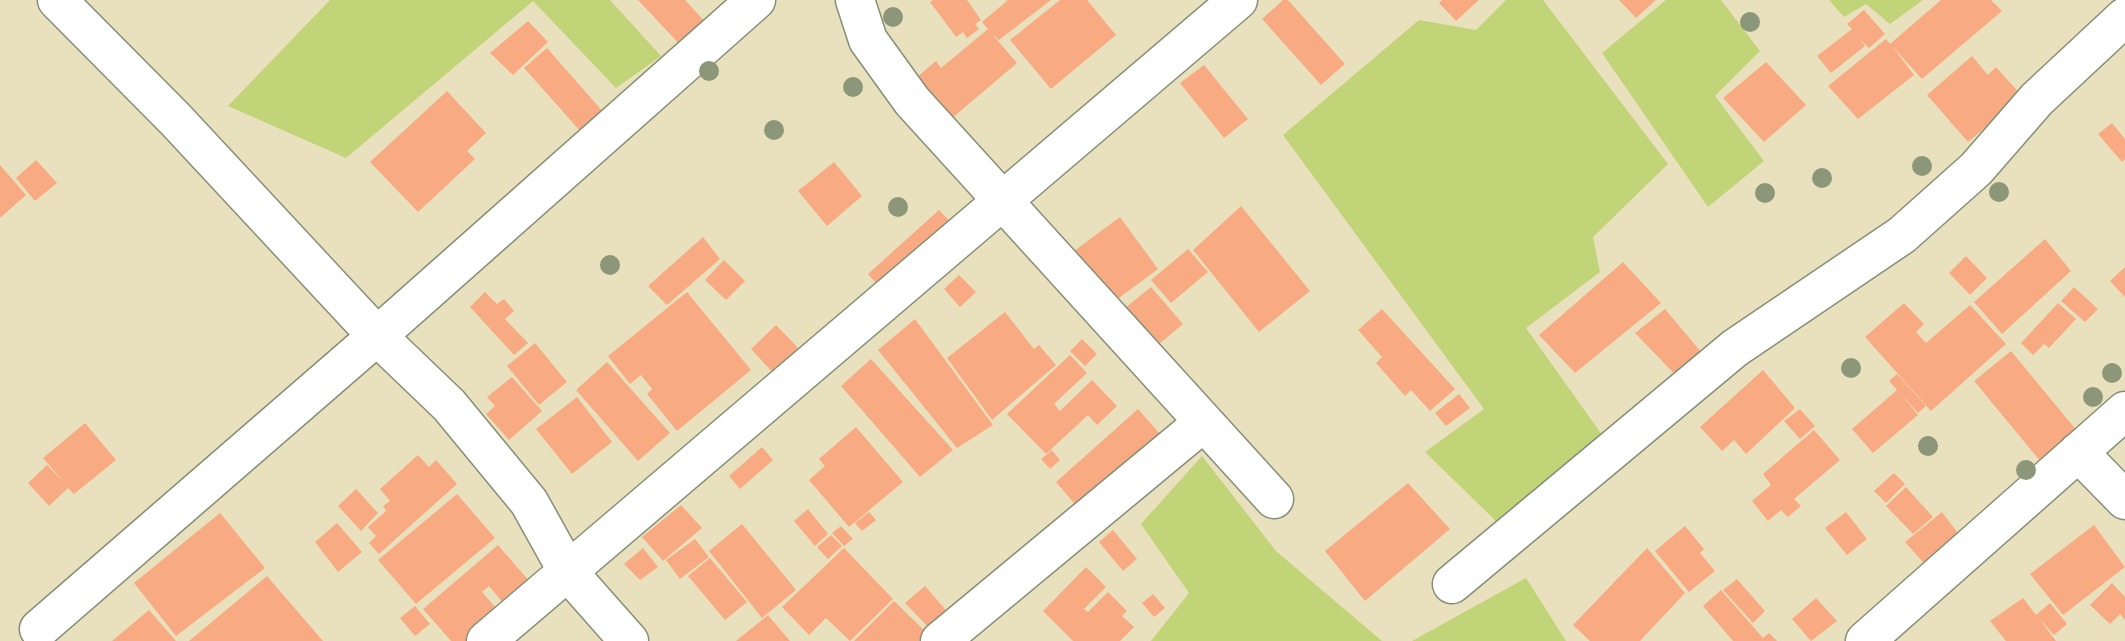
<!DOCTYPE html>
<style>
body{margin:0}
canvas{display:block;background:#e9e1bd}
</style>
<canvas width="2125" height="641"></canvas>
<script>
const c = document.querySelector('canvas').getContext('2d');
c.lineJoin = 'round';
function fillPath(path, color) { c.fillStyle = color; c.fill(path, 'evenodd'); }
function strokePath(path, color, width, dash) { c.strokeStyle = color; c.lineWidth = width; c.lineCap = dash ? 'butt' : 'round'; c.setLineDash(dash || []); c.stroke(path); }
fillPath(new Path2D(`
 M330 0H610L661 56 616 88 533 1 346 158 228 106Z
 M1506 0H1543L1668 164 1593 237 1600 272 1526 328 1605 439 1500 525 1425 452 1484 409 1283 135 1419 20 1476 30Z
 M1666 0H1721L1760 51 1715 96 1764 161 1708 207 1602 53Z
 M1829 0H1923L1890 24 1866 4 1844 17Z
 M1202 456 1276 551 1382 641H1151L1189 593 1141 524Z
 M1526 578 1566 641H1412Z`), '#c1d477');
fillPath(new Path2D(`
 M638 0H685L710 27 684 49Z
 M933 0H967L981 20 975 24 979 29 967 38 963 32 956 37 930 2Z
 M1008 0H1051L999 40 992 34 1017 63 944 125 909 84 936 61 941 68 988 29 982 22Z
 M1060 0H1087L1116 35 1051 89 1010 40Z
 M1283 0H1288L1345 64 1321 85 1262 19Z
 M1442 0H1479L1456 21 1439 3Z
 M1619 0H1656L1636 18Z
 M1941 0H1991L2002 11 1922 79 1892 46 1914 75 1858 119 1828 86 1886 39 1890 44Z
 M1864 10 1885 34 1869 48 1860 39 1865 46 1831 73 1817 56 1852 29 1847 24Z
 M528 21 548 42 513 75 490 53Z
 M547 48 612 122 589 141 524 68Z
 M1972 56 1988 75 1996 67 2022 96 1968 142 1927 95Z
 M1766 62 1806 105 1764 142 1723 98Z
 M1204 65 1248 119 1224 138 1180 83Z
 M447 91 486 133 467 151 475 159 418 212 370 162Z
 M2112 123 2125 139V159L2122 162 2098 134Z
 M36 160 57 183 35 201 16 178Z
 M834 162 862 196 827 226 798 191Z
 M0 165 26 195 0 218Z
 M1241 206 1310 291 1259 332 1193 250Z
 M939 210 956 228 885 293 868 274Z
 M1120 217 1158 269 1104 309 1066 257Z
 M703 237 720 259 667 305 648 286Z
 M2045 239 2071 271 2002 334 1974 302Z
 M1188 249 1208 272 1171 303 1151 280Z
 M1966 256 1987 278 1970 295 1949 273Z
 M724 260 745 281 726 300 705 280Z
 M1623 262 1661 303 1575 373 1539 335Z
 M2125 267V297L2110 281Z
 M959 275 976 292 960 307 944 289Z
 M1151 287 1183 324 1152 350 1120 312Z
 M2074 287 2098 309 2085 322 2061 301Z
 M485 292 497 304 504 299 514 311 505 319 528 343 514 355 470 307Z
 M687 292 751 370 677 431 647 394 652 389 641 375 630 384 608 356Z
 M1904 303 1924 324 1916 332 1926 343 1970 305 2006 344 1931 411 1865 337Z
 M2058 303 2076 319 2049 348 2044 344 2033 355 2021 343Z
 M1382 309 1455 389 1430 411 1411 390 1405 396 1376 363 1382 357 1358 330Z
 M1665 309 1712 365 1687 387 1635 333Z
 M1005 312 1034 349 1039 345 1056 365 992 420 947 358Z
 M915 319 993 425 957 448 878 350Z
 M776 325 804 354 778 378 751 349Z
 M1082 339 1097 354 1085 366 1070 351Z
 M535 343 567 382 539 405 507 366Z
 M2011 351 2078 432 2041 462 1974 381Z
 M1070 355 1087 373 1054 404 1060 411 1092 380 1117 406 1097 425 1088 415 1046 454 1007 414Z
 M871 359 953 450 920 477 841 386Z
 M607 362 670 433 638 461 576 390Z
 M1763 370 1795 408 1746 454 1734 440 1722 451 1700 427Z
 M1897 374 1926 406 1918 413 1901 394 1918 415 1873 453 1852 429 1897 390 1889 381Z
 M512 377 542 411 509 440 486 414 495 406 487 397Z
 M1459 394 1470 408 1446 426 1435 413Z
 M577 397 612 442 572 474 536 429Z
 M1138 409 1169 444 1086 517 1056 482Z
 M1800 409 1815 426 1800 439 1784 421Z
 M85 423 116 460 74 494 68 488 49 506 28 483 47 465 63 481 43 458Z
 M856 427 903 482 849 527 809 480 825 466 819 459Z
 M1814 430 1840 460 1794 499 1801 506 1788 517 1781 510 1768 521 1752 501 1771 485 1763 474Z
 M762 447 773 460 740 489 729 476Z
 M1052 450 1060 460 1050 469 1041 459Z
 M418 455 429 467 436 460 457 484 379 554 369 543 376 536 368 527 386 511 383 506 390 501 380 489Z
 M1894 473 1905 484 1886 503 1874 491Z
 M1408 483 1450 529 1365 601 1325 551Z
 M1906 487 1933 517 1913 534 1886 506Z
 M356 489 378 513 361 531 338 506Z
 M457 494 495 538 416 604 378 560Z
 M681 505 702 528 663 561 642 537Z
 M808 509 828 534 815 546 794 521Z
 M869 512 876 520 862 531 855 523Z
 M1846 512 1867 539 1847 555 1825 528Z
 M1942 512 1966 544 1931 571 1905 542Z
 M220 513 265 568 176 636 134 583Z
 M337 523 362 552 338 572 315 542Z
 M742 524 796 590 762 618 709 551Z
 M2094 525 2125 567 2063 615 2030 574Z
 M841 526 853 539 844 546 832 533Z
 M1685 526 1704 549 1700 553 1715 571 1689 592 1655 551Z
 M1113 530 1137 559 1123 571 1099 542Z
 M831 535 842 546 828 559 817 547Z
 M695 539 709 557 680 579 666 560Z
 M498 545 536 589 510 611 489 586 482 592 504 617 475 641H451L423 609Z
 M643 548 658 567 640 580 624 564Z
 M844 548 893 599 850 641 826 618 809 635 782 607Z
 M1647 548 1685 593 1640 641H1590L1573 625Z
 M710 558 747 602 725 620 688 576Z
 M1086 567 1106 587 1084 609 1088 612 1108 592 1127 611 1122 616 1134 627 1120 641H1073L1043 611Z
 M267 576 323 641H189Z
 M1737 579 1765 611 1753 623 1723 590Z
 M2112 583 2125 597V620L2120 614 2110 624 2090 605Z
 M925 586 950 615 931 630 905 603Z
 M1721 590 1763 638 1769 633 1777 641H1733L1703 606Z
 M1153 594 1165 608 1154 617 1142 603Z
 M1816 598 1837 621 1811 641 1792 619Z
 M2023 598 2036 615 2050 603 2067 624 2054 635 2038 617 2056 641H2006L1990 621Z
 M894 601 927 633 919 641H854Z
 M415 606 430 624 415 636 400 618Z
 M149 610 176 641H112Z
 M768 615 790 641H736Z`), '#f8ab83');
const street = new Path2D(`
 M57 0 176 120 377 336 449 405 529 502 568 572 629 641
 M855 0 868 40 912 101 1274 499
 M2078 452 2125 500
 M1452 584 1735 348 1902 235 1976 169 2037 99 2125 17
 M39 629 377 336 756 0
 M486 641 1238 0
 M940 641 1204 422
 M1865 641 2125 411`);
strokePath(street, '#848f78', 41);
strokePath(street, '#fff', 38);
c.fillStyle = '#8c9779';
for (const [x, y] of [
 [893,17],
 [1750,22],
 [709,71],
 [853,87],
 [774,130],
 [1922,166],
 [1822,178],
 [1999,192],
 [1765,193],
 [898,207],
 [610,265],
 [1851,368],
 [2112,373],
 [2093,397],
 [1928,446],
 [2026,470]
]) { c.beginPath(); c.arc(x, y, 10, 0, 2 * Math.PI); c.fill(); }
</script>
